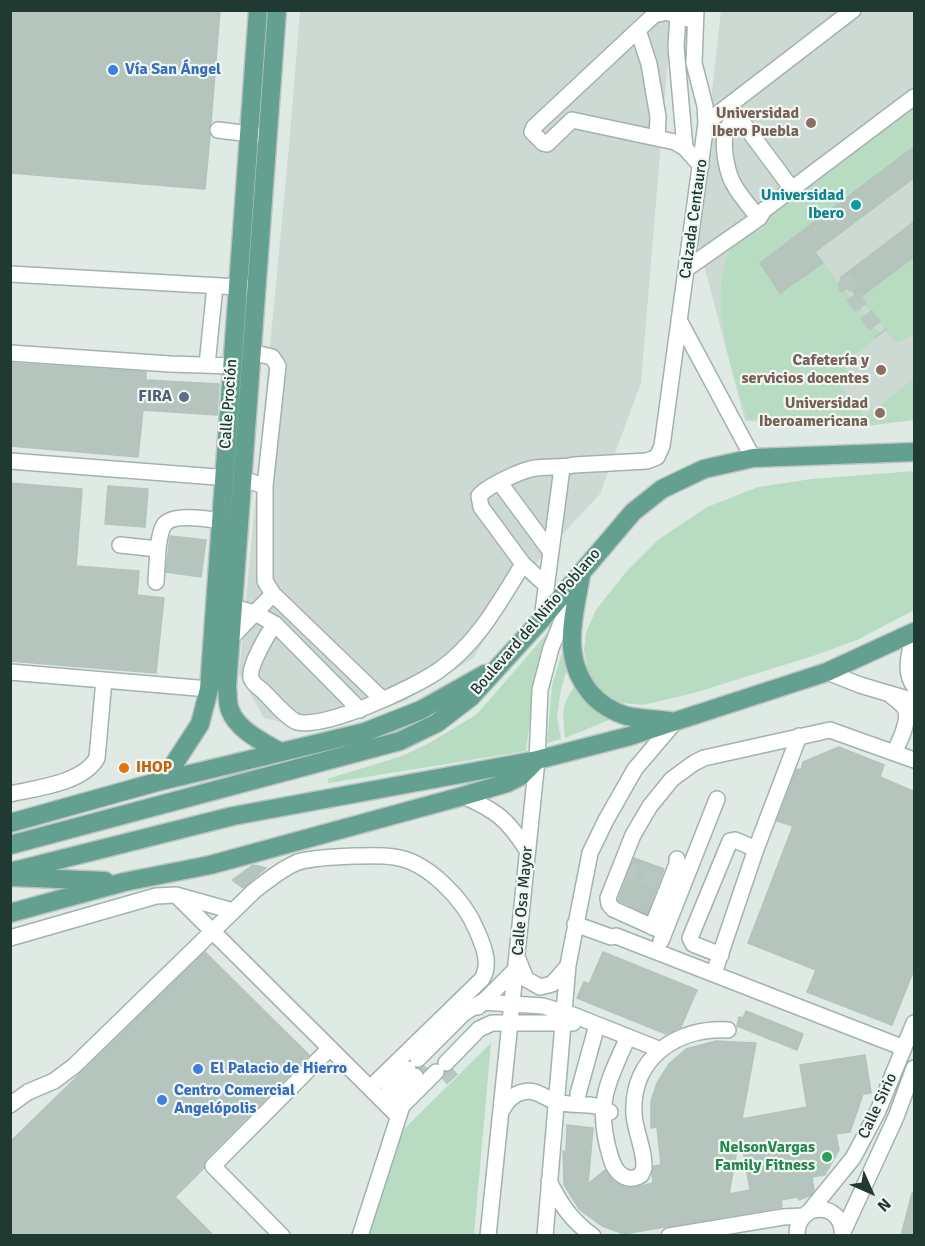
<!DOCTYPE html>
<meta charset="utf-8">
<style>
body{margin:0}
#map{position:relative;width:925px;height:1246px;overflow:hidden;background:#dfeae5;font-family:Signika,sans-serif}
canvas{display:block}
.frame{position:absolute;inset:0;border:12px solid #203a33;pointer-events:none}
.north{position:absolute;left:841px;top:1162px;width:60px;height:60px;-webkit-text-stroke:4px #f0f7f3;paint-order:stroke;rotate:135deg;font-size:16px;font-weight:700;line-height:24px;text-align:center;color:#203a33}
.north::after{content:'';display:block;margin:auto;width:21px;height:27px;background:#203a33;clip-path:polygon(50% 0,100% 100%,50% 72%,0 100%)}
</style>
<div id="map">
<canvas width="925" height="1246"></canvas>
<div class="frame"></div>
<div class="north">N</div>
</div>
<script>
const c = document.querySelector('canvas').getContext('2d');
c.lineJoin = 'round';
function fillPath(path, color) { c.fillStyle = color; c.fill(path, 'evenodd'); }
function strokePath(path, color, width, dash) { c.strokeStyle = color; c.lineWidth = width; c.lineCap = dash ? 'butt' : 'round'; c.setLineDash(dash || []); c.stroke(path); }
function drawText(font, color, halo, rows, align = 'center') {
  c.font = font + ' Signika,sans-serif'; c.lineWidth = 4.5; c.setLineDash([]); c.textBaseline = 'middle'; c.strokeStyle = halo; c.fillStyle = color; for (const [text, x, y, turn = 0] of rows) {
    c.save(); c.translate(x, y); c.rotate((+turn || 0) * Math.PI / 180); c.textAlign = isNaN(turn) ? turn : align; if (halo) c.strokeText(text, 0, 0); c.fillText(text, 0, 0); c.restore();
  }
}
fillPath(new Path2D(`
 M300 11H672L641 383 600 494 526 574 473 658 403 702 310 728 264 718 239 673 289 146Z
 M721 11H914V420L865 426 745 421 696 235Z`), '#cddad4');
fillPath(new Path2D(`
 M914 103V146L760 263 780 293 823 263 881 334 843 365 851 375 840 385 866 417 914 378V420L865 426 747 419C733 373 708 301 728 255 732 245 745 235 752 226L756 233 765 227 761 221Z
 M914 256V335L896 343 859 298Z
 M914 471V610L857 640 816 655 694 693 643 705 612 702 601 693 589 676 584 651 586 633 596 610 626 572 659 539 707 507 758 487 811 479Z
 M550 630C537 670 531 709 526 751L329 783 327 779 402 756 431 742 477 714Z
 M565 643 568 666 561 689 557 717 561 739 547 743 552 685Z
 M576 685 614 718 565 738C563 713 560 705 576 685Z
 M491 1043 474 1235 364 1236 396 1137Z`), '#b8dcc1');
const building = new Path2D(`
 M10 10H220L211 123 208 129 210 136 205 189 10 173Z
 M915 146V177L815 252 823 263 780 293 760 263Z
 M915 221V256L859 298 840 278Z
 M10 363 146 372V380L219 384 217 415 143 410 138 457 10 446Z
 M10 483 82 489 76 566 139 571 137 595 164 598 156 673 10 661Z
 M108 486 148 489 145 527 105 524Z
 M170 536 206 540 201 577 166 572Z
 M839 747 884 765 880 777 915 792V967L892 1025 807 992 816 970 748 943 793 826 777 821 797 769 801 770 803 762Z
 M634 858 664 869 647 914 618 900Z
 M253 865 266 868 243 888 232 880Z
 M205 952 309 1055 206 1159 204 1168 175 1197 214 1236H10V1142Z
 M603 952 697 990 681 1027 666 1034 577 998 584 982 589 984Z
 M746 1011 803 1034 797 1050 737 1026 739 1017 743 1018Z
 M716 1041 756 1043 742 1119 807 1107 800 1065 865 1055 871 1093 863 1094 850 1132 836 1134 839 1150 825 1175 812 1177 814 1190 811 1195 799 1200 798 1197 781 1200 782 1207 624 1234 602 1226 580 1210 564 1185 563 1151 566 1152 567 1125 593 1128 588 1184 605 1170 613 1181 625 1187 634 1188 653 1183 652 1175 654 1166 661 1165 657 1127 651 1128V1101L657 1083 669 1064 686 1049ZM740 1133 750 1190 729 1194Z
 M912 1193 915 1194V1236H901Z`);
fillPath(building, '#b5c5be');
strokePath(building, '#b2c4bc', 1.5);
strokePath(new Path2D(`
 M854 280 845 286 881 334
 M622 868 666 884
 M415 1076 425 1066
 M442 1079 453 1069`), '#b9c7c1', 15, [15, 8]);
const minor = new Path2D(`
 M678 14 676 47 685 148
 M695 21 667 12 654 15 534 127 532 132 543 143 547 144 572 120 675 142 685 148 701 166
 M638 30 649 64 658 117 657 138
 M706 123 853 10
 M218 130 267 136
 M759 218C750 207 739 195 733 183 725 169 716 121 739 120L743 123 792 189
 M686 269 759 218 764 210 914 97
 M10 274 256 288
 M679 320 753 458
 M251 352 272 357 278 366 265 486V581L273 594 382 699
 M10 353 170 364 232 366
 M207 365 215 286
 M10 461 242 479 265 486
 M500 483 551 552
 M120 545 158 549C159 541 160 531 164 525 172 513 208 519 221 521
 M156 582 158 549
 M546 585 523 564 481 507 479 496C487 486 522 470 535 468 548 466 561 468 574 465L647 461 657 457 662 446 706 123 705 106 694 63 696 10
 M233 607 255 613 275 624 360 710
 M542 619 562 468
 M275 624C268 633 248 667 251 678 252 683 259 688 263 691 271 699 288 719 297 722 326 729 413 688 438 671 477 644 499 603 523 564
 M914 635C910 651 903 671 914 686
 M230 639 273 594
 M10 672 209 689
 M827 672 860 685 914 701
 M889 694C894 698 900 702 904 707 912 718 899 742 894 753
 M10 794C37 788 83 783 97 758L104 680
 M463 796C497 811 507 819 527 850
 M176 895 398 1116
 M575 924 611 937 616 936 904 1048
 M652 927 677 864V859
 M664 932 613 909 609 904 608 898 633 835 650 806 672 779 694 763 704 758 830 730 914 760
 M10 938 156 896 176 895 233 911
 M661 941 717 799
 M721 955 693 944 690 938 730 841 735 840 756 849
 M518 959 526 979 540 987 552 984 568 966
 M714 973 756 849 799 736
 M478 1007 516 969
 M628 1037C609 1080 596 1100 608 1148 611 1158 612 1166 619 1173 626 1179 633 1180 641 1175L644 1168C645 1150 635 1132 634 1114 631 1058 677 1027 728 1030
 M418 1059 464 1013 482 1002 543 1006 573 1015 661 1050
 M446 1063 479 1029 492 1023H573
 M389 1088 408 1069
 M578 1094 597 1025
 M383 1101 393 1099 415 1076
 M10 1105 28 1092 54 1081 74 1066 255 890C269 880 282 868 298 862 315 857 335 857 353 856 366 856 381 855 394 857 428 861 465 901 477 931 484 947 491 964 482 979L370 1088
 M502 1110C507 1101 513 1094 523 1092 536 1089 543 1097 554 1101 572 1108 594 1100 610 1112
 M549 1181C560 1204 572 1221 593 1236
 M809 1212 853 1158 878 1111 914 1023
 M843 1232 896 1117 914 1068
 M282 1236 213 1166 330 1048
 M360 1236 402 1106 436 1072
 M488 1236 537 760 540 690 551 648 572 596
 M545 1236 568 965 590 853 606 820 635 769 675 722
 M669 1236 783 1217 803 1216
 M797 1236C796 1200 845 1201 842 1236`);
const major = new Path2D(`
 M277 10 227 686C228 694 227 703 230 710 237 730 263 742 280 752
 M581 575C574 615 561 656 589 691 598 703 613 712 627 716 641 719 655 719 669 721
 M157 782 172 767 200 724 209 689 258 10
 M10 823 157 782 365 732 421 710 485 674
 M10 845 400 741 437 723 471 697 542 619 633 512 662 489 704 469 753 458 914 452
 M10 872 233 816 537 760 630 736 827 672 914 632
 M12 877 105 881
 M10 913 124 882 210 865 463 796 507 783 521 776 537 760`);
strokePath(minor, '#a2b2ac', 18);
strokePath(major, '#bcc4c2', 21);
strokePath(minor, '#fff', 15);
strokePath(major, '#64a08f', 18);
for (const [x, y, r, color] of [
 [113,70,6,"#3f7fe0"],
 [811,123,6,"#8d6e63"],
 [856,205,6,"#0f9aa8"],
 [881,370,6,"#8d6e63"],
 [184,397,6,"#5c6f8a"],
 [880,413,6,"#8d6e63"],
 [124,768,6,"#e8710a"],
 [198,1069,6,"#3f7fe0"],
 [162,1100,6,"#3f7fe0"],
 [827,1157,6,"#2e9e5b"]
]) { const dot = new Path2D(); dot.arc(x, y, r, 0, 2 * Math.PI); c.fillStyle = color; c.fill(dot); strokePath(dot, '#f0f7f3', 2); }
drawText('bold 16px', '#366cbe', '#f0f7f3', [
 ["Vía San Ángel",125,70],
 ["El Palacio de Hierro",210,1069],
 ["Centro Comercial",174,1091],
 ["Angelópolis",174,1109]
], 'left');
drawText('bold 16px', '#785e54', '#f0f7f3', [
 ["Universidad",799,114],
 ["Ibero Puebla",799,132],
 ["Cafetería y",869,361],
 ["servicios docentes",869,379],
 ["Universidad",868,404],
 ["Iberoamericana",868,422]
], 'right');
drawText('bold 16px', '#0d838f', '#f0f7f3', [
 ["Universidad",844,196],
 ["Ibero",844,214]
], 'right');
drawText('16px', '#203a33', '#f0f7f3', [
 ["Calzada Centauro",694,219,-82],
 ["Calle Proción",229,404,-86],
 ["Boulevard del Niño Poblano",536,622,-49],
 ["Calle Osa Mayor",523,901,-85],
 ["Calle Sirio",878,1106,-65]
]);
drawText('bold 16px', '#4e5e75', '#f0f7f3', [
 ["FIRA",172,397]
], 'right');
drawText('bold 16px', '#c56008', '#f0f7f3', [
 ["IHOP",136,768]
], 'left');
drawText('bold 16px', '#27864d', '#f0f7f3', [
 ["NelsonVargas",815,1148],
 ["Family Fitness",815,1166]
], 'right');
</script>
